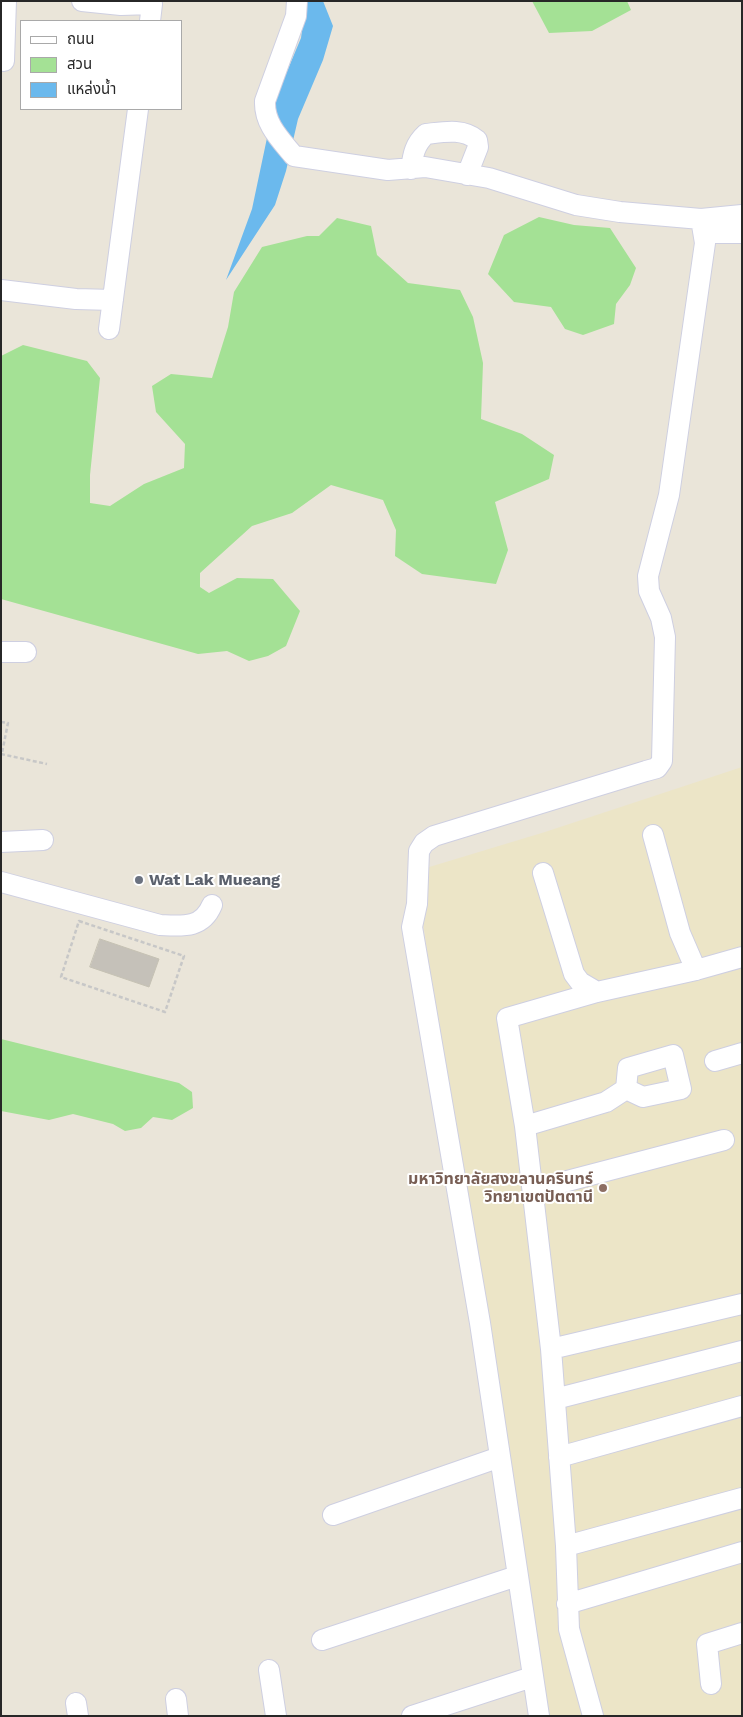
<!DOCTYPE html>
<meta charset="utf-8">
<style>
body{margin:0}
#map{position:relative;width:743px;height:1717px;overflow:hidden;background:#eae5d9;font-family:"Work Sans","Noto Sans Thai",sans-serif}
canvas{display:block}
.frame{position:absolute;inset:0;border:2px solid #272727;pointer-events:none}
.legend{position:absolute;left:20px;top:20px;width:162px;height:90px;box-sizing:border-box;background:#fff;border:1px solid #a9a9a9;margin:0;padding:6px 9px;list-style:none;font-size:15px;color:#272727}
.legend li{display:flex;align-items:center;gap:10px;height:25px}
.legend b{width:25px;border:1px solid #a9a9a9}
</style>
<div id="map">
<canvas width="743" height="1717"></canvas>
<div class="frame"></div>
<ul class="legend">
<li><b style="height:6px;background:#fff"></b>ถนน</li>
<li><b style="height:14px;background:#a4e195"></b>สวน</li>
<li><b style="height:14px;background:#6bb9ed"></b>แหล่งน้ำ</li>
</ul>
</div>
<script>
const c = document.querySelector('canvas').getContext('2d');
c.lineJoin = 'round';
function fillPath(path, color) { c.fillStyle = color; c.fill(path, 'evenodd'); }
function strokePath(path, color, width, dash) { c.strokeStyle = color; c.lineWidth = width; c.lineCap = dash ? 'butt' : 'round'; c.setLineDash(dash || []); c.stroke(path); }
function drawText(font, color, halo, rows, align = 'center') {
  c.font = font + ' "Work Sans","Noto Sans Thai",sans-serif'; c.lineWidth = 4; c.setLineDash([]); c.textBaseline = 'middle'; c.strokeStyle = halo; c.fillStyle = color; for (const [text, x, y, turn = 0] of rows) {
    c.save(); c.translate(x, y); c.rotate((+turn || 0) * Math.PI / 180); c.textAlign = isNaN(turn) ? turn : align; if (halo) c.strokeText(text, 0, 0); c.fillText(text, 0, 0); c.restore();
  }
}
fillPath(new Path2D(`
 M742 767V1716H548L436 1015 423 922 426 868 545 832Z`), '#ece5c7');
fillPath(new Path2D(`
 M532 1H627L631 10 592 31 549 33Z
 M539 217 574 225 610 228 636 268 630 285 616 304 614 324 583 335 565 329 551 307 514 302 488 274 504 235Z
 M337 218 371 226 377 255 408 283 460 290 473 317 483 363 481 419 522 434 554 455 549 479 495 502 508 550 496 584 422 574 395 556 396 530 383 500 331 485 292 513 252 526 200 573V587L209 593 237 578 273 579 300 611 286 646 268 656 249 661 227 651 198 654 1 599V356L23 345 87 361 100 378 90 475V503L110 506 144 484 184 468 185 444 156 412 152 386 171 374 212 378 228 327 234 292 262 247 307 236H319Z
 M1 1039 179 1083 192 1092 193 1108 172 1120 153 1117 141 1128 125 1131 113 1124 73 1114 49 1120 1 1111Z`), '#a4e195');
fillPath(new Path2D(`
 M306 1H323L333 26 323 60 298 119 286 171 275 205 226 280 252 209 275 100 301 38Z`), '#6bb9ed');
const building = new Path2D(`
 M100 939 159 959 149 987 90 967Z`);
fillPath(building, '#c5c1b9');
strokePath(building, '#c5c1b3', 1);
const minor = new Path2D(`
 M82 1 121 5 152 4
 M297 1 296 16 265 101C264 124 280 139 294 156L388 170 425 167 489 178 576 205 620 212 701 219 705 243 669 495 648 576 649 591 661 618 665 637 662 761 657 768 646 771 434 836 424 843 419 851 417 904 412 927 480 1323 539 1716
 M150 21 152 4
 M4 61 6 1
 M411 169C413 154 415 144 426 134 444 132 463 128 477 140L478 147 467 175
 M701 219 742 215
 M705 233H742
 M1 290 76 299 113 300
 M109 329 138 109
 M1 652H26
 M653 835 680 933 696 970
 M1 842 43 840
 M543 873 574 974 580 982 597 992
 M1 882 160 925C182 926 202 929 212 905
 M715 1061 742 1053
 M525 1126 606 1102 626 1089 628 1068 673 1055 681 1089 643 1097 626 1089
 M533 1190 724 1140
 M551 1349 742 1304
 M555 1399 742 1351
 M559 1457 742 1406
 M333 1515 500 1457
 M566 1546 742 1498
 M567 1604 742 1552
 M322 1640 517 1576
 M269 1670 276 1716
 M711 1684 707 1644 742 1633
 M176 1699 178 1716
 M76 1703 78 1716
 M412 1716 532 1677
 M593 1716 569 1629 566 1546 551 1349 525 1126 507 1018 597 992 696 970 742 957`);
strokePath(minor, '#cecfe1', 22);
strokePath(new Path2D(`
 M1 722 8 723 2 753
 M1 754 47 764
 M79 921 184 956 165 1012 61 977Z`), '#c7c7c7', 2.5, [4, 2.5]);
strokePath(minor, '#fff', 20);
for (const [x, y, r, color] of [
 [139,880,5,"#6b7280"],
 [603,1188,5,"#8d6e63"]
]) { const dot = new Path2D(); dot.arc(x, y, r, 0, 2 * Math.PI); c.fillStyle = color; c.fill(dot); strokePath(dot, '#fff', 2); }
drawText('bold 16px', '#5b616d', '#fff', [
 ["Wat Lak Mueang",149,880]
], 'left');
drawText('bold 16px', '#785e54', '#fff', [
 ["มหาวิทยาลัยสงขลานครินทร์",593,1179],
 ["วิทยาเขตปัตตานี",593,1197]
], 'right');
</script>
